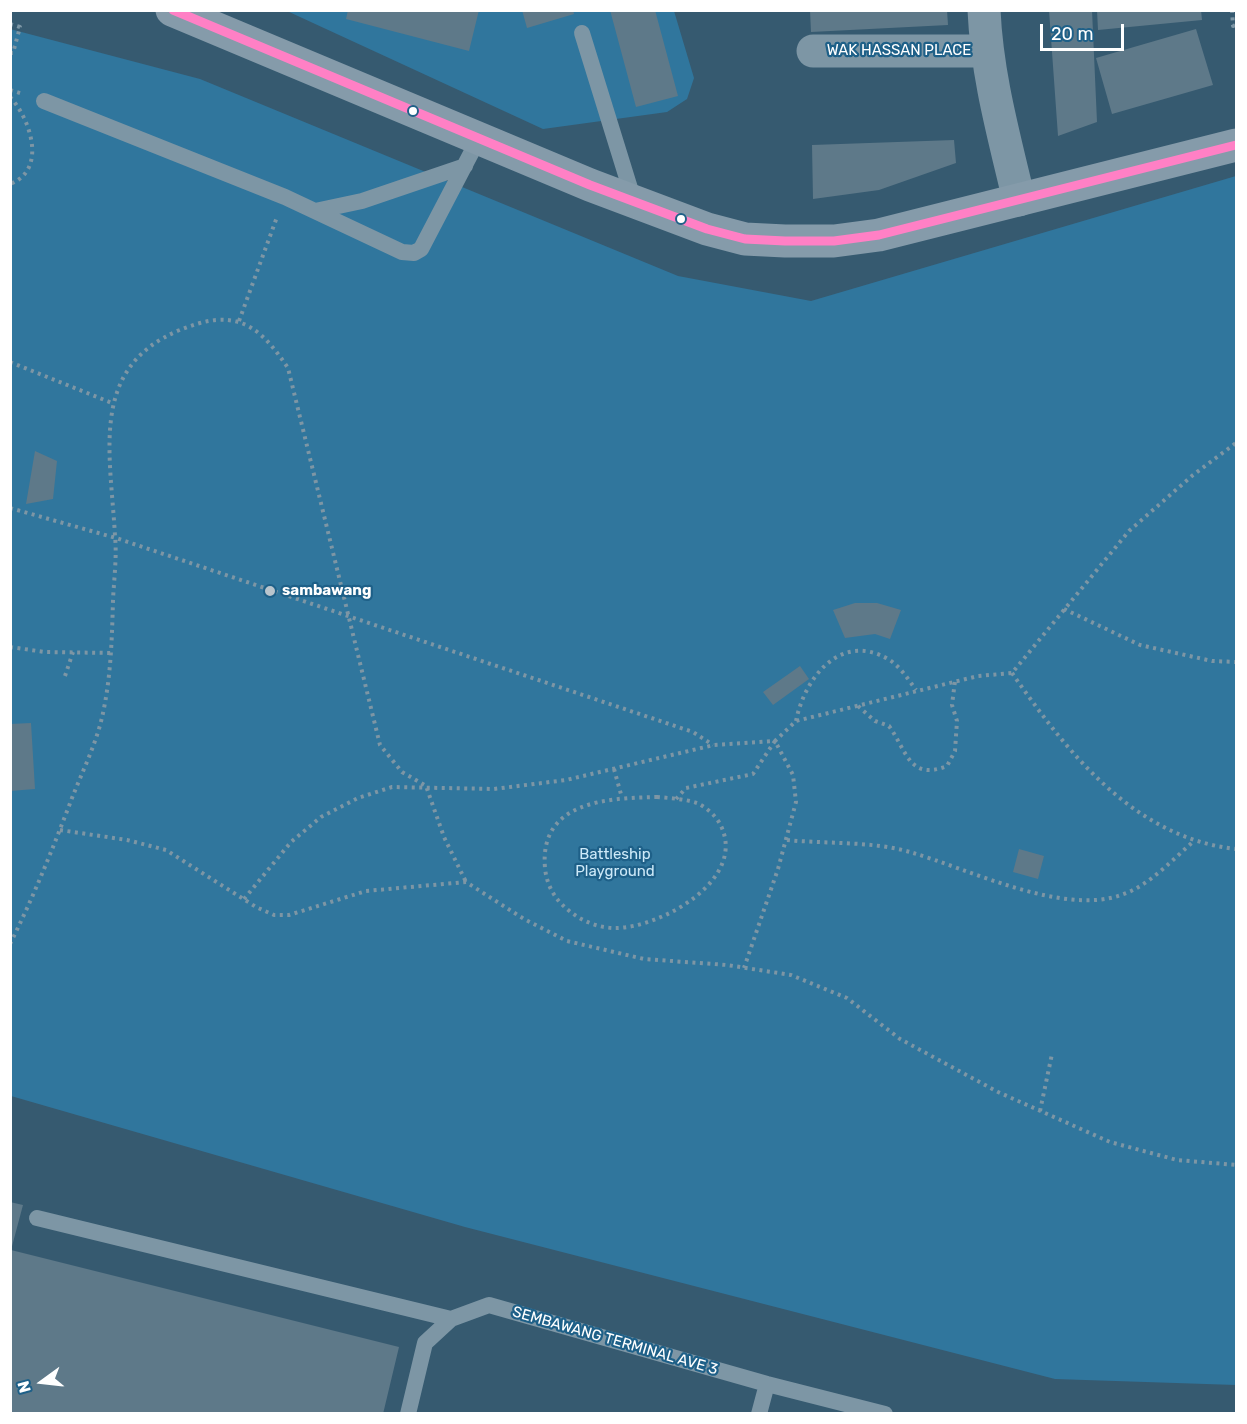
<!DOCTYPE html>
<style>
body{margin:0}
#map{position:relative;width:1247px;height:1424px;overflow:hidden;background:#365a70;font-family:Rubik,sans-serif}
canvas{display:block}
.frame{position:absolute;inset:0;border:12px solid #fff;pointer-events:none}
.north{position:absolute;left:12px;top:1352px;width:60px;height:60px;-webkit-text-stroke:4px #1e6088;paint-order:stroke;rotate:255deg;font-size:16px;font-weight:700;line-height:24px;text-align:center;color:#fff}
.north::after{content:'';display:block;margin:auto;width:21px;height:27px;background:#fff;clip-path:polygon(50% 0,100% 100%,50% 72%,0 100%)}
.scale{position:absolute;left:1040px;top:24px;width:84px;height:27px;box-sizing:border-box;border:3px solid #fff;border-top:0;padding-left:8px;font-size:18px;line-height:21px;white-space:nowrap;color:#fff;-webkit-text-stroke:4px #1e6088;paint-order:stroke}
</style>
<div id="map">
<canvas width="1247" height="1424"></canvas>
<div class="frame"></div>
<div class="north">N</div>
<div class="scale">20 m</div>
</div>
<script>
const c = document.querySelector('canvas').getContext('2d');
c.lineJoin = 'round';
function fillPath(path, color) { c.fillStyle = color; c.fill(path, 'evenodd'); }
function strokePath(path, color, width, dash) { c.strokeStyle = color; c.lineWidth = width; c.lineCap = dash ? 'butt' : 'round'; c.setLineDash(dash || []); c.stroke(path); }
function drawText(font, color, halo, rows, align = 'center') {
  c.font = font + ' Rubik,sans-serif'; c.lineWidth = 4.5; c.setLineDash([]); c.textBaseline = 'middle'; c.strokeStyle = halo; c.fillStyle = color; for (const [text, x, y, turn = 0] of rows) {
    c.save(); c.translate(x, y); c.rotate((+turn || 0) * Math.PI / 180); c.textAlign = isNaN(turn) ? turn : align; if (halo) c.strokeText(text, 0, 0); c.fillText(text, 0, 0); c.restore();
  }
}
fillPath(new Path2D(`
 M287 11H674L694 78 687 99 667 112 543 129Z
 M10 29 200 79 678 276 811 301 1236 176V1385L1055 1379 465 1227 11 1096Z`), '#30769d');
fillPath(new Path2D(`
 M348 10H479L469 51 346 19Z
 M522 10H573L574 14 527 28Z
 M610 10H655L678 96 636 107Z
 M810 10H947L948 25 811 32Z
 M1049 10H1092L1097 122 1058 136Z
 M1097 10H1201L1202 20 1098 30Z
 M1196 29 1213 85 1112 114 1096 58Z
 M954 140 956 163 879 190 813 199 812 145Z
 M35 451 57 461 53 499 26 504Z
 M855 603H877L901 610 890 639 875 634 845 638 833 610Z
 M800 666 809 679 773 705 763 692Z
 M31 723 35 789 10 791V724Z
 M1019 849 1044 856 1038 879 1013 872Z
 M10 1202 23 1205 11 1250 399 1347 383 1414H10Z`), '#5e7989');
strokePath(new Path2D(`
 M1232 10 1233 26 1236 25
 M10 24 20 27 13 53H10
 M10 90 23 94
 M10 97C30 118 48 170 10 184
 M239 321 277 217
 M10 362 112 403
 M10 508 116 538 693 732 713 745
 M1064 609 1140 645 1212 661 1236 662
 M10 647 45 652 111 653
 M1012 673C1067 752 1134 838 1236 849
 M65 676 73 652
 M858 706 875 721 889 726C907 751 909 781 947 766L955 751 957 721 952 705 955 681
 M796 721C804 680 839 631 888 659 900 666 908 679 916 690
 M614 769 622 798
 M657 797C669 798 685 799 697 803 706 807 716 816 720 824 749 879 661 928 615 928 600 928 584 922 572 913 557 902 547 888 545 868 539 801 607 798 657 797Z
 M676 799 686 788 753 774 775 741 793 775 796 802 778 869 744 968
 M60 830 127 840 166 850 256 907 274 915H289L366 891 466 882 524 919 567 941 644 959 727 965 791 975 847 998 900 1039 998 1092 1110 1142 1177 1160 1236 1165
 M787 840C827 844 872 841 910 852 969 869 1062 916 1121 895 1149 886 1172 860 1194 841
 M244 899 291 842 321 817 358 798 392 787 494 789 566 780 714 745 775 741 796 721 978 676 1012 673 1129 531 1193 475 1236 443
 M10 944C34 896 53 848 72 798 83 770 97 742 103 713 111 676 112 637 113 600 114 579 117 557 115 536 110 445 86 356 200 323 244 311 265 334 288 368L380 745 402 772 426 786 444 837 466 882
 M1040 1111 1052 1054`), '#7d96a5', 4, [3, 4.5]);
strokePath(new Path2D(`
 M582 33 634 201
 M44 101 285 197 402 252 414 253 421 249 479 138
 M315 211 362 201 465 166
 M37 1218 451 1319
 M408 1414 425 1343 451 1319 489 1305 767 1384 885 1414
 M759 1414 767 1384`), '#7d96a5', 16);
strokePath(new Path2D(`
 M984 10C987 76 1004 136 1019 200
 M813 51H985`), '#7d96a5', 33);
strokePath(new Path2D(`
 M172 10 590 185 707 229 745 239 785 241H834L879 235 1236 145`), '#859baa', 33);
strokePath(new Path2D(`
 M173 10 590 185 707 229 745 239 785 241H834L879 235 1236 145`), '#ff80c5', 9);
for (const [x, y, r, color] of [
 [413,111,5,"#fff"],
 [681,219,5,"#fff"],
 [270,591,6,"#b9c5cd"]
]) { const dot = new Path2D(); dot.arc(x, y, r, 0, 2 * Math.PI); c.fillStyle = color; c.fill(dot); strokePath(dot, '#1e6088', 2); }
drawText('15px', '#fff', '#1e6088', [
 ["WAK HASSAN PLACE",899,51],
 ["SEMBAWANG TERMINAL AVE 3",615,1341,16]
]);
drawText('bold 15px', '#fff', '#1e6088', [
 ["sambawang",282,591]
], 'left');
drawText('15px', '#cde9f8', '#1e6088', [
 ["Battleship",615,855],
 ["Playground",615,872]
]);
</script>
